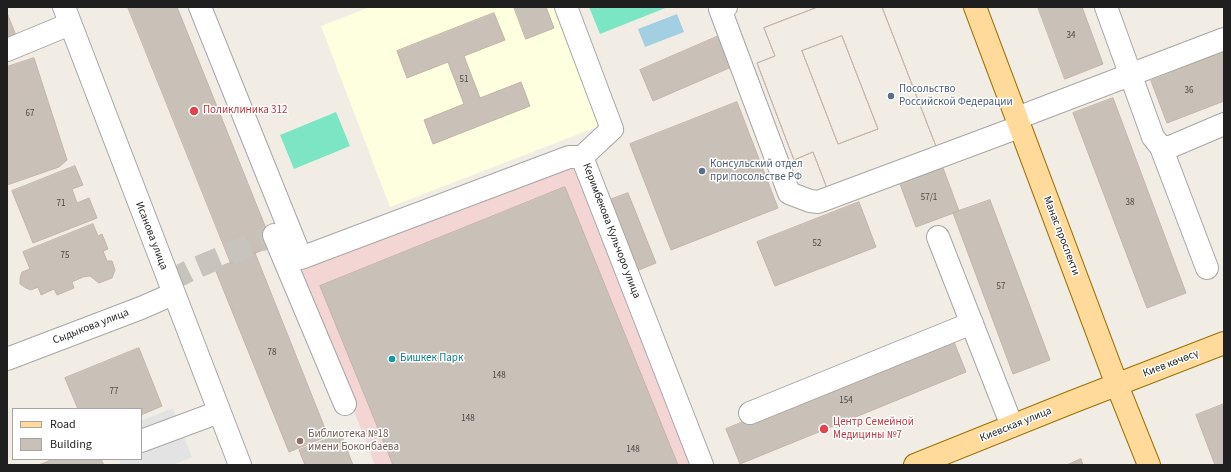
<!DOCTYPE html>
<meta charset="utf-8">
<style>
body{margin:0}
#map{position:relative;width:1231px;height:472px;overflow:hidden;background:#f1ede5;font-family:"Source Sans 3",sans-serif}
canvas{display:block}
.frame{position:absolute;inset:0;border:8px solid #1f1f1f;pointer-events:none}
.legend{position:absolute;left:12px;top:408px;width:130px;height:52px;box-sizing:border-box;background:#fff;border:1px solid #a5a5a5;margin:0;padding:5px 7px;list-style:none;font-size:12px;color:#1f1f1f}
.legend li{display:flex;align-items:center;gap:8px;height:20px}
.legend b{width:20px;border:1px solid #a5a5a5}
</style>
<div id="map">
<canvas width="1231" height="472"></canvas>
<div class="frame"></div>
<ul class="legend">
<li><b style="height:5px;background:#ffda9b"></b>Road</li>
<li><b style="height:11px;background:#c9c0b7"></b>Building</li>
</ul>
</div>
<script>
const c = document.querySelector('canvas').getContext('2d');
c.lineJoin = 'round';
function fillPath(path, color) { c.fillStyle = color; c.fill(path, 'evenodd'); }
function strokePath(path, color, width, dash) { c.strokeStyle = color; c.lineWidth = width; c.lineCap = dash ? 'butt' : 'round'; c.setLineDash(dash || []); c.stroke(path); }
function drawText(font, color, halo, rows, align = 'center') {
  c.font = font + ' "Source Sans 3",sans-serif'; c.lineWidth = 3; c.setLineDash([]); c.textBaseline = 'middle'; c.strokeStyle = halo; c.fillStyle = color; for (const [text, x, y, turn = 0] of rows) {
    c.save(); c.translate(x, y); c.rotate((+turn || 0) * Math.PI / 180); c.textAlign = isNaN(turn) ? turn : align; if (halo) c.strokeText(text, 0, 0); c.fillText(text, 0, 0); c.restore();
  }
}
fillPath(new Path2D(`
 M577 162 696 465H375L299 271Z`), '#f3d6d3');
fillPath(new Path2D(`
 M370 7H557L602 125 390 207 321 26Z`), '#fdffdf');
fillPath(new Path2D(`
 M589 7H668L600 34Z
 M336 112 350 146 294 169 280 135Z`), '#7ce6c4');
fillPath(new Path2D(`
 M173 408 192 457 173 465H121L119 459H141V421Z`), '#e3e3e3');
fillPath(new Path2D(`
 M677 14 684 32 645 47 638 29Z`), '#a2cfe2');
const building = new Path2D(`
 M128 7H177L273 246 231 263Z
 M514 7H546L554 28 526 39Z
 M818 7H882L937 149 828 191 813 152 794 160 757 63 775 56 764 28ZM842 36 878 129 838 144 802 51Z
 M818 7H882L937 149 828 191 813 152 794 160 757 63 775 56 764 28ZM842 36 878 129 838 144 802 51Z
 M1038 7H1082L1103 64 1065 79Z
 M7 13 17 38 7 42Z
 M494 13 505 40 464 56 480 98 521 82 530 106 433 144 424 120 464 104 448 62 407 78 397 51Z
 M721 35 734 66 653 101 640 70Z
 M1224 52V101L1167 123 1151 81Z
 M34 58 67 160 59 167 7 185V67Z
 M1113 98 1186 293 1147 308 1073 113Z
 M737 102 778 208 671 250 630 144Z
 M75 166 83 185 72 189 77 203 89 198 97 218 33 243 12 191Z
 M943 168 959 211 916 227 900 184Z
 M565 187 678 465H393L320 286Z
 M628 193 656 263 634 272 607 201Z
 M990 200 1050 360 1013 374 953 213Z
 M859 202 876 247 775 286 757 242Z
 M93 224 98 236 102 234 108 249 103 251 107 261H112L115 270 112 278 99 283 90 276 83 277 72 282 74 288 57 295 54 289 41 295 38 287 31 290 26 288 20 284V278L22 272 30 269 23 252Z
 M255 253 328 436 289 452 215 269Z
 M952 337 966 372 740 464 726 429Z
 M139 348 162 406 141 415V409H78L65 378Z
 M1224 404V465H1215L1196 415Z
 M341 434 353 465H305L299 450Z
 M54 459H101L104 465H39Z
 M1081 459 1083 465H1067Z`);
fillPath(building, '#c9c0b7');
strokePath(building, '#c4b5a6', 1);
strokePath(new Path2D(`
 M169 281 193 269 274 235 290 231`), '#c7c4bd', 22, [22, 11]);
const minor = new Path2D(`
 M64 7 240 465
 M200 7 301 258 569 157H582
 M566 7 612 129 582 157 702 465
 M726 7 720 9 789 193 810 201 818 202 1019 127
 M1106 7 1153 137 1161 147H1170L1224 124
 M7 50 70 24
 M1017 118 1224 39
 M1161 147 1207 268
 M274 235 345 404
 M938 237 1012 426
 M7 359 141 308 173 294
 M750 413 972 323
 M141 441 219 412`);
const major = new Path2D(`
 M975 7 1117 385 1149 465
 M915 465 1072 402 1224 343`);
strokePath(minor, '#a6a6a6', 24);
strokePath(major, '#9a7100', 24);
strokePath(minor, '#fff', 22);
strokePath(major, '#ffda9b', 22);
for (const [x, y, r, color] of [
 [891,96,4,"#5c6f8a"],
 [194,111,5,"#e0444e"],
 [702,171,4,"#5c6f8a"],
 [392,359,4,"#0f9aa8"],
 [824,429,5,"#e0444e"],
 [300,441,4,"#8d6e63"]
]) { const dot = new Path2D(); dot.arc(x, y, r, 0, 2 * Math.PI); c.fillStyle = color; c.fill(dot); strokePath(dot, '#fff', 1.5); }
drawText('9px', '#4a4745', null, [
 ["34",1071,36],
 ["51",464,80],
 ["36",1189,91],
 ["67",30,114],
 ["57/1",929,198],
 ["38",1130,203],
 ["71",61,204],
 ["52",817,244],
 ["75",65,256],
 ["57",1001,287],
 ["78",272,353],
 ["148",499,376],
 ["77",114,392],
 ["154",846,401],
 ["148",468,419],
 ["148",633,450]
]);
drawText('11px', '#4e5e75', '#fff', [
 ["Посольство",899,90],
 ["Российской Федерации",899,103],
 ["Консульский отдел",710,165],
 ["при посольстве РФ",710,178]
], 'left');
drawText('11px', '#be3a42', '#fff', [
 ["Поликлиника 312",203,111],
 ["Центр Семейной",833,423],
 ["Медицины №7",833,436]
], 'left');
drawText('11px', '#1f1f1f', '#fff', [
 ["Керимбекова Кульчоро улица",611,231,69],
 ["Исанова улица",151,236,69],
 ["Манас проспекти",1061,236,69],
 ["Сыдыкова улица",91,327,-21],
 ["Киев көчөсү",1171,364,-21],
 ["Киевская улица",1016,425,-22]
]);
drawText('11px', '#0d838f', '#fff', [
 ["Бишкек Парк",400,359]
], 'left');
drawText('11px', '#785e54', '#fff', [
 ["Библиотека №18",308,435],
 ["имени Боконбаева",308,448]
], 'left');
</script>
